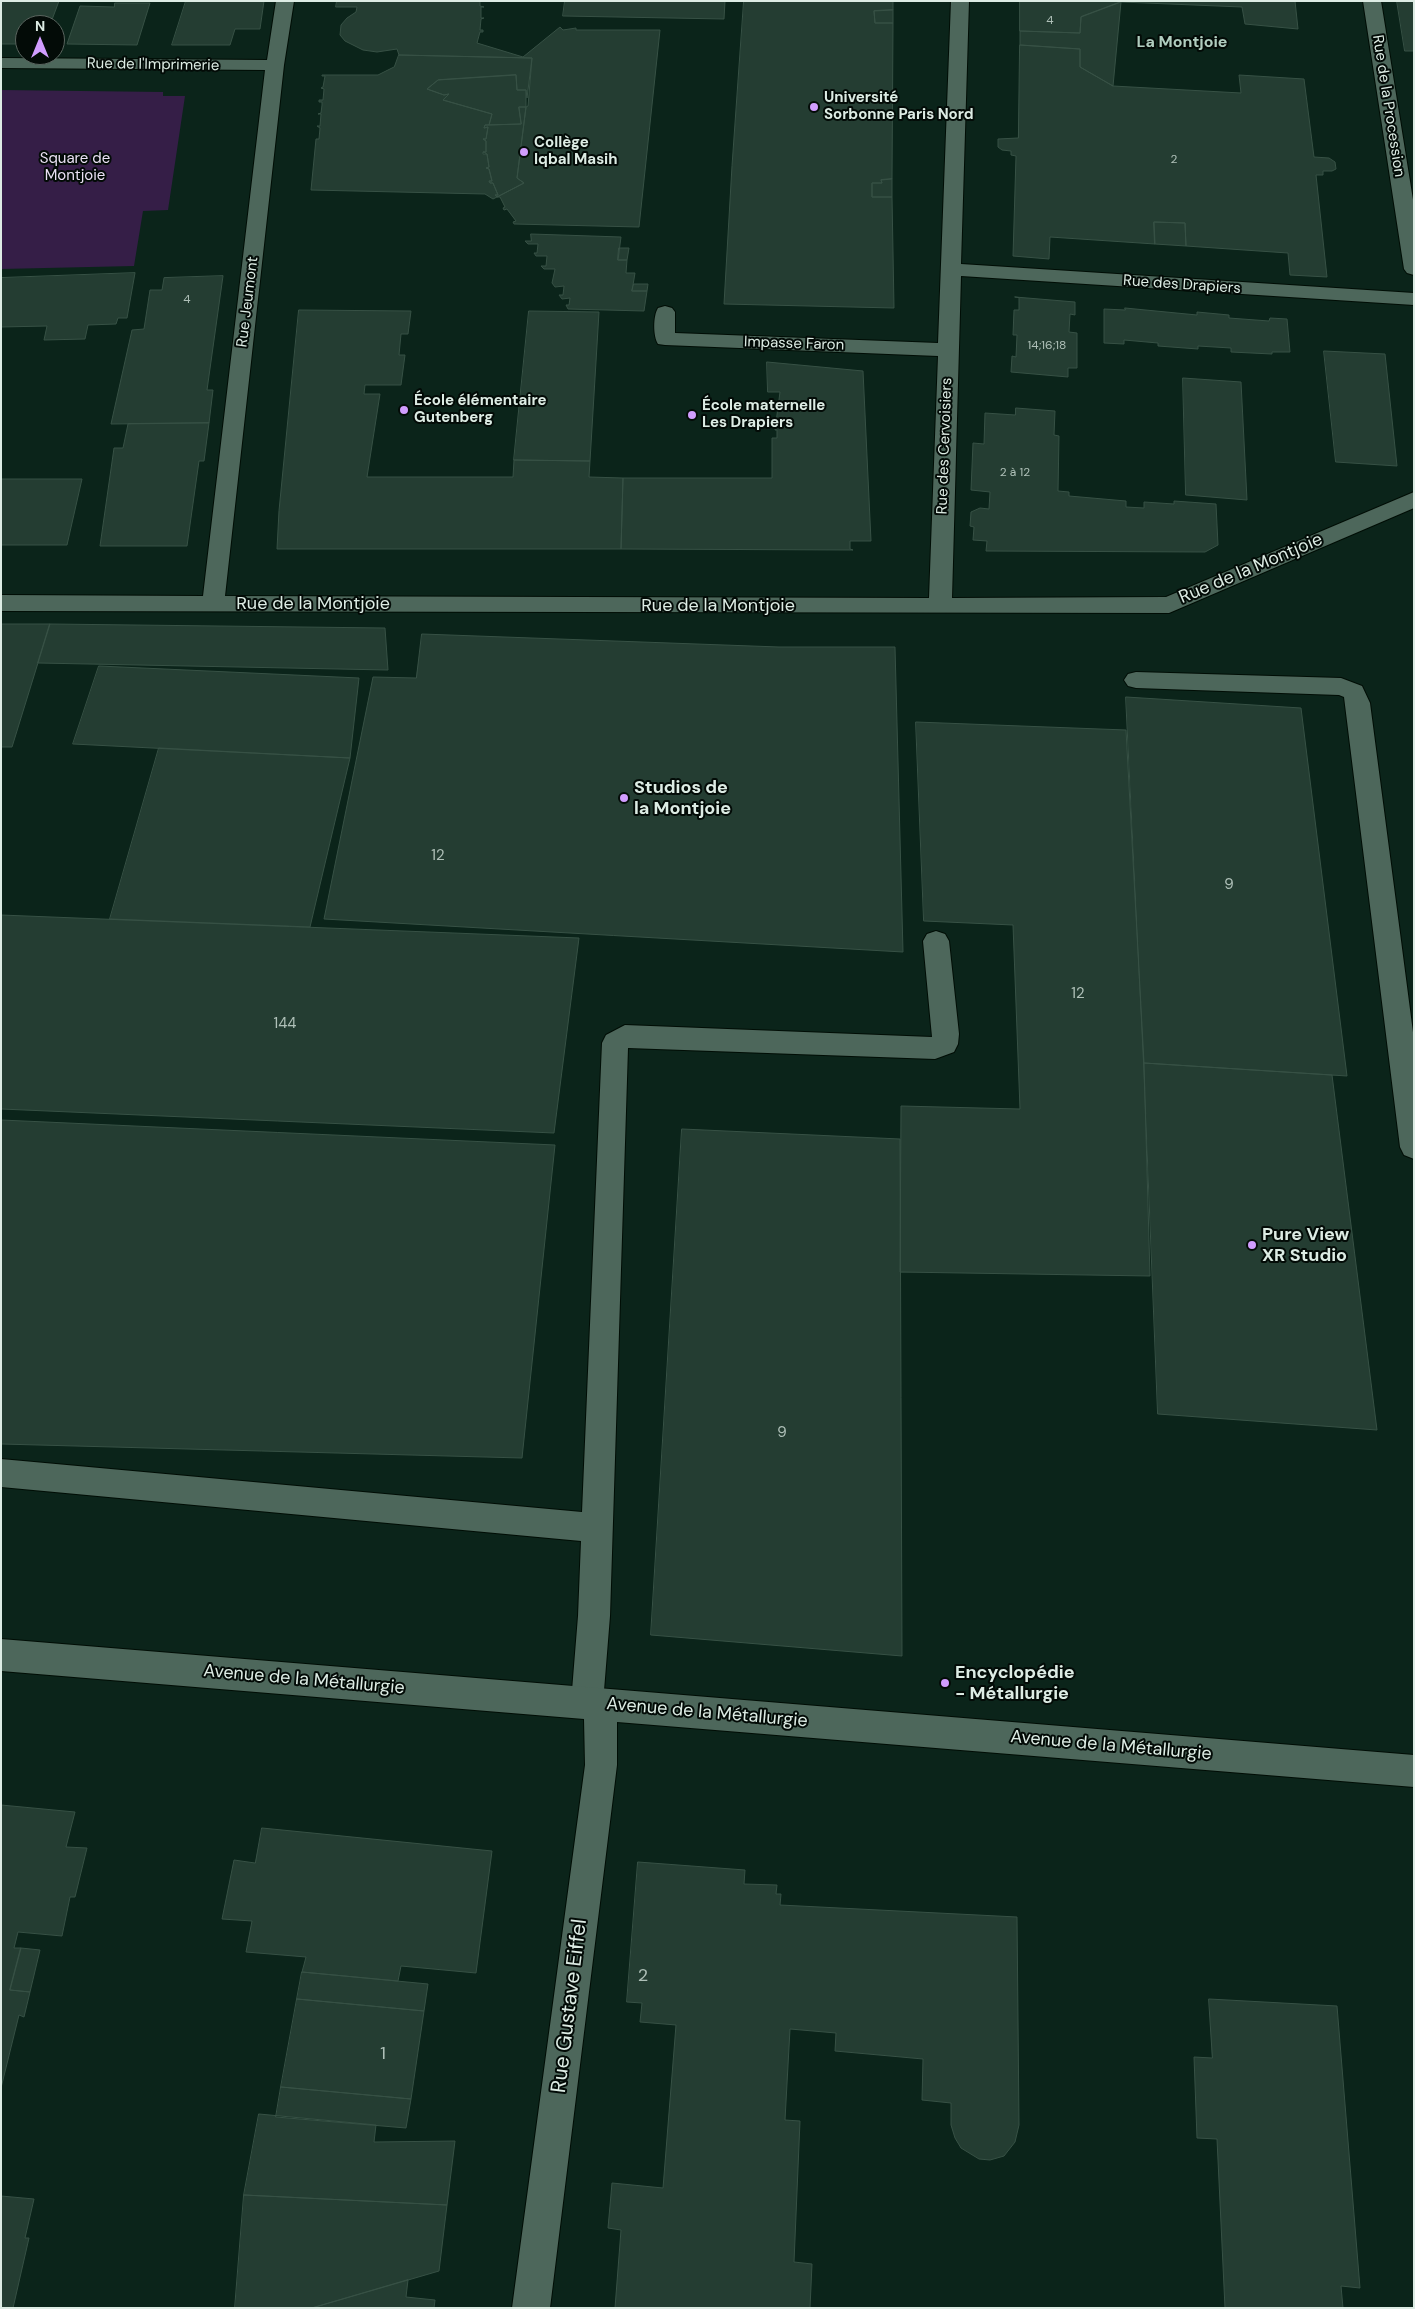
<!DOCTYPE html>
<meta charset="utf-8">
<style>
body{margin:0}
#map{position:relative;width:1415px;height:2309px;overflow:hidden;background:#0b241a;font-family:"DM Sans",sans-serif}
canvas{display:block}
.frame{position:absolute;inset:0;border:2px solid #ddece4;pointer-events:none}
.north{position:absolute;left:15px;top:15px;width:50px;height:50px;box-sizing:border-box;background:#030b07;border:1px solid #5a655f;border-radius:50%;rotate:0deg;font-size:14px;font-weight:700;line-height:20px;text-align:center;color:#ddece4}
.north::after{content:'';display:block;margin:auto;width:18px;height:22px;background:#d19dfe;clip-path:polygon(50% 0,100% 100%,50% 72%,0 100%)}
</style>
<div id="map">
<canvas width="1415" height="2309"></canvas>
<div class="frame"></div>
<div class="north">N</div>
</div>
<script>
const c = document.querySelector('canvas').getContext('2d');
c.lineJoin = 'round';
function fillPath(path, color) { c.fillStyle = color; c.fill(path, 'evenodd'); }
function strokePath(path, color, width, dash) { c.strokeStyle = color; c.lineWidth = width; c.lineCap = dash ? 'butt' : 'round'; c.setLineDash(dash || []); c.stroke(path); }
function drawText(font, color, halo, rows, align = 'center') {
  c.font = font + ' "DM Sans",sans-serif'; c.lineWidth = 4; c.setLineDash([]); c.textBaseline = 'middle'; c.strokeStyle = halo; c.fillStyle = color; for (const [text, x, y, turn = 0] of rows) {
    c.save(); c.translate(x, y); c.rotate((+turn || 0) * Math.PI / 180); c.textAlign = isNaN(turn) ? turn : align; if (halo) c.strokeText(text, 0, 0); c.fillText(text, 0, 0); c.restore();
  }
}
fillPath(new Path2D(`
 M1 90 163 92V96H185L168 210 143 211 134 266 1 269Z`), '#351e47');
const building = new Path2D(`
 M1 1H59L50 25H25V44H1Z
 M186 1H264L260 29H235L230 45H172Z
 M337 1H480V6L484 7H481V18H484L481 19 480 30H483V32H480L477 43 523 57 560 27 563 30 576 28V30H660L639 227 514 224 513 222 516 221 507 209 504 210 503 208 505 207 500 197H497L524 183 517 178 526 107 528 106 532 58 399 55 397 49 377 52 363 50 345 41 340 35 341 25 347 18 356 12 357 7H336Z
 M565 1H725L724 19 563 16Z
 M744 1H893V10L874 11 875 23H893L892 179 881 180 882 183H872V197H892L894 308 724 304 732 166Z
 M1020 1H1295L1298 29 1245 24 1242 7 1121 2 1081 17 1080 33 1020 31Z
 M1397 1H1414V51H1405Z
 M1121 2 1113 86 1080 67V49L1020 45V31L1080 33 1081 17Z
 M115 3H150L137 45 67 44 80 6 114 7Z
 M893 10V23H875L874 11Z
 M1020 45 1080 49V67L1113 86 1241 93 1239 75 1304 79 1314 157 1329 158 1335 162 1336 169 1332 171H1323V175H1316L1327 277 1290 275 1288 253 1186 246 1185 223 1154 222 1155 244 1050 237 1049 259 1013 256 1016 156 1011 155V151L1002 150 998 147V139L1018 138Z
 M399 55 532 58 527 98 526 90H517L516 75 438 80 427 89 444 95 449 94 443 100 492 114 489 125H485L484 128 488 127 486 139H483L486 141V152H483L487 154 489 167 486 168 489 169 492 181H489L490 183H493L498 195H495L497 197 493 199 485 194 311 190 316 139H319L320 128 317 126H320L321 114H318L321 113 322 105V102H319V100H323L324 89 321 88 323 87 325 76H322V75H378L394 67Z
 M516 75 517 90H526V107H519L521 124 489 125 492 114 443 100 449 94 444 95 427 89 438 80Z
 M519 107H526L517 178 524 183 497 197 495 195H498L493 183H490L489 181H492L489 169 486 168 489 167 487 154H483V152H486V141L483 139H486L488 127 484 128 485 125 521 124Z
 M892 179V197H872V183H882L881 180Z
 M1154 222 1185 223 1186 246 1155 244Z
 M531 234 621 237 618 260H627L626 273H635L632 291H647L644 311 568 309 566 305H569L570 298 562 299 559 295H563L564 286 555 287 552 283 555 269H544L541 266H546L547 256H536L534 253H537L538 244H528L525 241H531Z
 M619 248H629L627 260H618Z
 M135 273 127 318H118L116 324 88 325 85 339 44 340 47 326 1 327V278Z
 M223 276 207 390H213L209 423 111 424 132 330 144 329 150 290H162L164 278Z
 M634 284H648L647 291H632Z
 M1015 297 1075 302V315L1070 314 1069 332 1077 333V368H1068V377L1011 372 1012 356 1016 357 1017 335H1013L1014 310H1019V298Z
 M1125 308 1197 315V312L1229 315V318L1269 321 1270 318 1287 319 1290 352H1272V354L1231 352V348L1198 346V349L1158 346V343L1124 340V344L1104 343V309L1125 310Z
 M299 310 411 311 408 334H401L399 355H405L401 385H365L364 394H380L367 477H513L514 460 590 461 589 477 623 478 621 549H277L279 511Z
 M529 311 599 312 590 461 514 460Z
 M1324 351 1385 354 1397 466 1336 462Z
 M767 362 863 371 871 541H850V549L853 550 621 549 623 478H772V438H777V430H775L780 392H768Z
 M1183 378 1241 382 1247 500 1186 495Z
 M1016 408 1055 411 1054 435 1059 436 1058 491 1069 492V496L1126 501V507L1144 508V502L1174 504V501L1216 504 1218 545 1205 552 986 551 987 541 973 540 974 527 970 526 971 512 980 508 989 509 990 492 971 490 973 443 984 444 985 413 1015 415Z
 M209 423 204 461H199L187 546H100L114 448H123L128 424Z
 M1 479H82L67 545H1Z
 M1 624H50L12 747H1Z
 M50 624 385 628 388 670 38 663Z
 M422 634 779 647H895L903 952 324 919 373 677 416 678Z
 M99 666 359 678 350 758 73 744Z
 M1126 697 1301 708 1347 1076 1144 1063Z
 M916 722 1126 730 1144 1063 1150 1276 900 1272 901 1106 1020 1109 1013 925 924 921Z
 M159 748 350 758 310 927 110 919Z
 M1 915 579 938 554 1133 1 1109Z
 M1144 1063 1332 1075 1377 1430 1158 1414Z
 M1 1120 555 1145 522 1458 1 1444Z
 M682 1129 900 1139 902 1656 651 1635Z
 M1 1805 75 1812 66 1847 87 1848 75 1897H70L62 1936 18 1932 14 1948H21L10 1990 30 1992 24 2017 19 2015 1 2088Z
 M262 1828 492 1851 476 1973 401 1966 398 1981 302 1972 306 1957 246 1952 252 1921 222 1919 234 1860 255 1863Z
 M638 1862 745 1870 744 1884 777 1885 776 1894H781L780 1905 1017 1917 1019 2125 1015 2142 1004 2156 990 2160 979 2159 961 2148 955 2138 951 2125V2103L922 2100 923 2059 835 2051 836 2033 790 2029 785 2120 800 2121 794 2262 812 2264 810 2308H615L621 2230 608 2228 612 2183 663 2188 676 2025 640 2022 642 2003 627 2002Z
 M21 1948 40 1950 30 1992 10 1990Z
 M302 1972 428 1984 424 2011 297 1999Z
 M297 1999 424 2011 411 2099 281 2087Z
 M1209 1999 1337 2006 1360 2288 1341 2286 1343 2308H1225L1217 2139 1197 2138 1194 2057 1212 2058Z
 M281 2087 411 2099 406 2128 276 2117Z
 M259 2114 376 2125 374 2142 455 2141 447 2205 244 2195Z
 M244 2195 447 2205 439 2271 312 2308H235Z
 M1 2196 34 2199 25 2238H29L13 2308H1Z
 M408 2280 406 2297 435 2300 434 2308H312Z`);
fillPath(building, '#243d32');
strokePath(building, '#375145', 1);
const service = new Path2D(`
 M1136 672 1341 678 1362 686 1370 703 1414 1040V1159L1404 1155 1400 1147 1344 697 1339 695 1136 688 1128 686 1124 680 1128 674Z
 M936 931 945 934 949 941 959 1034 958 1044 954 1052 935 1059 628 1048 610 1616 603 1703 598 1714 587 1719 576 1714 571 1703 578 1616 581 1541 1 1487V1459L582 1512 602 1043 606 1035 625 1025 932 1037 923 941 927 934Z`);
const minor = new Path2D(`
 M276 1H294L284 65 225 596 929 598 938 356 665 345 658 344C653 336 653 316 658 308L665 306 672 308 675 312V333L938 343 951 1H969L961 264 1414 293V305L961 276 952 598 1166 597 1414 492V508L1169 613 1 611V595L203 596 265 70 1 68V58L267 60Z
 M1363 1H1381L1414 206V275L1407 273 1404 269Z
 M1 1639 1414 1755V1787L617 1722V1765L550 2308H512L585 1765 584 1719 1 1671Z`);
strokePath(service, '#000d05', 2);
strokePath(minor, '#000d05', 2);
fillPath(service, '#4d675b');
fillPath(minor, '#4d675b');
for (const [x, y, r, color] of [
 [814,107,5,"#d19dfe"],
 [524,152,5,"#d19dfe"],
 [404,410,5,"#d19dfe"],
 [692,415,5,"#d19dfe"],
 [624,798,5,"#d19dfe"],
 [1252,1245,5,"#d19dfe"],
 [945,1683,5,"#d19dfe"]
]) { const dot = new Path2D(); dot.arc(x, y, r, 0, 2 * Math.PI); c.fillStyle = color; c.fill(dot); strokePath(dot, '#030b07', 2); }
drawText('12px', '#afc0b8', null, [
 ["4",1050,21],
 ["2",1174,160],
 ["4",187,300],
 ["14;16;18",1047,346],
 ["2 à 12",1015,473]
]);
drawText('15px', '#ddece4', '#030b07', [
 ["Rue de l'Imprimerie",153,65,1],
 ["Rue de la Procession",1388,106,81],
 ["Rue des Drapiers",1182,285,4],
 ["Rue Jeumont",248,302,-83],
 ["Impasse Faron",794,344,2],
 ["Rue des Cervoisiers",945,446,-88]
]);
drawText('bold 15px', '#ddece4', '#030b07', [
 ["Université",824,98],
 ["Sorbonne Paris Nord",824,115],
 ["Collège",534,143],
 ["Iqbal Masih",534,160],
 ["École élémentaire",414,401],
 ["Gutenberg",414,418],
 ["École maternelle",702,406],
 ["Les Drapiers",702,423]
], 'left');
drawText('15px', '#eae0f4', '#030b07', [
 ["Square de",75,159],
 ["Montjoie",75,176]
]);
drawText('15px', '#afc0b8', null, [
 ["12",438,856],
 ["9",1229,885],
 ["12",1078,994],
 ["144",285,1024],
 ["9",782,1433]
]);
drawText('bold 16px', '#b0cdbf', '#030b07', [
 ["La Montjoie",1182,43]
]);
drawText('18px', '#ddece4', '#030b07', [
 ["Rue de la Montjoie",1251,569,-23],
 ["Rue de la Montjoie",313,604],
 ["Rue de la Montjoie",718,606],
 ["Avenue de la Métallurgie",304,1680,5],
 ["Avenue de la Métallurgie",707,1713,5],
 ["Avenue de la Métallurgie",1111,1746,5]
]);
drawText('bold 18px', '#ddece4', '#030b07', [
 ["Studios de",634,788],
 ["la Montjoie",634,809],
 ["Pure View",1262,1235],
 ["XR Studio",1262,1256],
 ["Encyclopédie",955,1673],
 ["- Métallurgie",955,1694]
], 'left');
drawText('18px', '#afc0b8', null, [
 ["2",643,1976],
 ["1",383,2054]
]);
drawText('21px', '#ddece4', '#030b07', [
 ["Rue Gustave Eiffel",570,2006,-83]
]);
</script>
